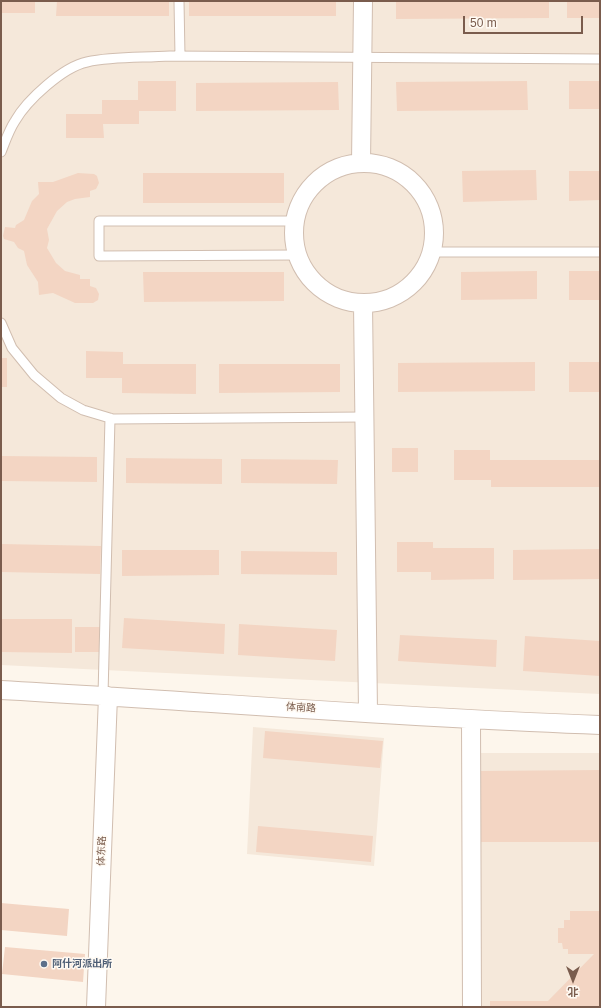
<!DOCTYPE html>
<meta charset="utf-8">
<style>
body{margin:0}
#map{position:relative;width:601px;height:1008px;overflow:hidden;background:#fdf6ec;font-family:Helvetica,"Noto Sans SC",sans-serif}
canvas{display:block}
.frame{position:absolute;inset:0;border:2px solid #7a5c4d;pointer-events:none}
.north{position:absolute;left:553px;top:960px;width:40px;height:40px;-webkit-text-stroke:3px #fffaf3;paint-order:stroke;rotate:180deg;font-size:11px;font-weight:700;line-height:16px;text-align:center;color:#7a5c4d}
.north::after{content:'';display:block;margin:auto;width:14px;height:18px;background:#7a5c4d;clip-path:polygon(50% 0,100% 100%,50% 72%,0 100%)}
.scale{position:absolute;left:463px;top:16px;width:120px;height:18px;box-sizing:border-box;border:2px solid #7a5c4d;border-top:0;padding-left:5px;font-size:12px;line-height:14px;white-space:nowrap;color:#7a5c4d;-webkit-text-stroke:3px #fffaf3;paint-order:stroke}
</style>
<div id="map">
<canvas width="601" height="1008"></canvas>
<div class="frame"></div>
<div class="north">北</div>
<div class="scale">50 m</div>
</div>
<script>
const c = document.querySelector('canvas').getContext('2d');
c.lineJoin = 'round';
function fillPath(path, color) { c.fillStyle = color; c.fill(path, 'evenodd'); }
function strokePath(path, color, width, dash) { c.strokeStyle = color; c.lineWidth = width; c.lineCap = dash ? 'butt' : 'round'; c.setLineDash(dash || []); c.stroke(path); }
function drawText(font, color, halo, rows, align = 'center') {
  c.font = font + ' Helvetica,"Noto Sans SC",sans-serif'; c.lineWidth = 3; c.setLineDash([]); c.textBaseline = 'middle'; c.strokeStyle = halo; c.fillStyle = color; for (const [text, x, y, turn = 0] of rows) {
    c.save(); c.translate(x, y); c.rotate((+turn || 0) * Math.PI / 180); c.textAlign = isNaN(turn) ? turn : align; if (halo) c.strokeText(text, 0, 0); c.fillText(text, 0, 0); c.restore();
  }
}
fillPath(new Path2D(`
 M1 1H600V694L1 665Z
 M253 727 384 738 374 866 247 854Z
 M476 753H600V1007H479Z`), '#f5e8da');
fillPath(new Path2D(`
 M1 1H35V13H1Z
 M57 1H169V16H56Z
 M189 1H336V16H189Z
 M396 1H549V18L396 19Z
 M567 1H600V18H567Z
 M138 81H176V111H139V124H103L104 138H66V114H102V100H138Z
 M527 81 528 110 397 111 396 82Z
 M569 81H600V109H569Z
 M338 82 339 110 196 111V83Z
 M536 170 537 200 463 202 462 171Z
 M569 171H600V200L569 201Z
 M78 173 94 174 97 176 99 183 96 189 90 191V197L75 199 67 202 57 211 47 229 49 240 47 248 56 263 65 271 80 275V279H90V286L96 288 99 294 98 300 93 303H75L53 293 39 295 38 282 27 265 24 251 18 248 14 242 4 239 3 236 5 227 15 228 16 225 24 220 32 201 39 194 38 182H53Z
 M143 173H284V203H143Z
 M537 271V299L461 300V272Z
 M569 271H600V300H569Z
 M143 272H284V301L144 302Z
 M86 351 123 352V364H196V394L122 393V378H86Z
 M1 358H7V387H1Z
 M535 362V391L398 392V363Z
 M569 362H600V392H569Z
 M219 364H340V392L219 393Z
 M392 448H418V472H392Z
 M454 450H490V460H600V487H491V480H454Z
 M1 456 97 457V482L1 481Z
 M126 458 222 459V484L126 483Z
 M241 459 338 460 337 484 241 483Z
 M397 542H433V548H494V579L431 580V572H397Z
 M1 544 101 546 100 574 1 572Z
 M600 549V579L513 580V550Z
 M122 550H219V575L122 576Z
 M241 551 337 552V575L241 574Z
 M124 618 225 624 224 654 122 648Z
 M1 619H72V653L1 652Z
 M239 624 337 630 335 661 238 655Z
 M75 627H100V652H75Z
 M400 635 497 640 496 667 398 661Z
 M525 636 600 641V676L523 671Z
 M265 731 383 741 380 768 263 758Z
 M600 770V842H479V771Z
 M258 826 373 836 371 862 256 852Z
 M1 903 69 909 67 936 1 930Z
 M570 911H600V1007H490V1001H548L594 954H568V949H563L562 943H558V928H564V920H570Z
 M5 947 85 954 83 982 2 974Z`), '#f3d5c3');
const lane = new Path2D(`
 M179 1 180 56
 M1 152C5 142 9 130 15 121 27 100 63 67 87 62 114 56 143 58 170 56L600 59
 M295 221H99V256L297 255
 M432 252H600
 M1 323 12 348 34 375 61 398 83 410 113 419 364 417
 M103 695 110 418`);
const street = new Path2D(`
 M294 233a70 70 0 1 1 140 0a70 70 0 1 1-140 0Z
 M361 163 363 1
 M363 304 368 712
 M1 690C201 701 400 718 600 725
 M471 720 472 1007
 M96 1007 108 696`);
strokePath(lane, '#d1beb0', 11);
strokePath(street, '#d1beb0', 20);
strokePath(lane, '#fff', 9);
strokePath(street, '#fff', 18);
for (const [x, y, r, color] of [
 [44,964,4,"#5c6f8a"]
]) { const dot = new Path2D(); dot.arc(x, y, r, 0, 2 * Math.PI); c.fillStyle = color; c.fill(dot); strokePath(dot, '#fffaf3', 1.5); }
drawText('10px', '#7a5c4d', '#fffaf3', [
 ["体南路",301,708,4],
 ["体东路",102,851,-88]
]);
drawText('bold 10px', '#4e5e75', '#fffaf3', [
 ["阿什河派出所",52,964]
], 'left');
</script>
